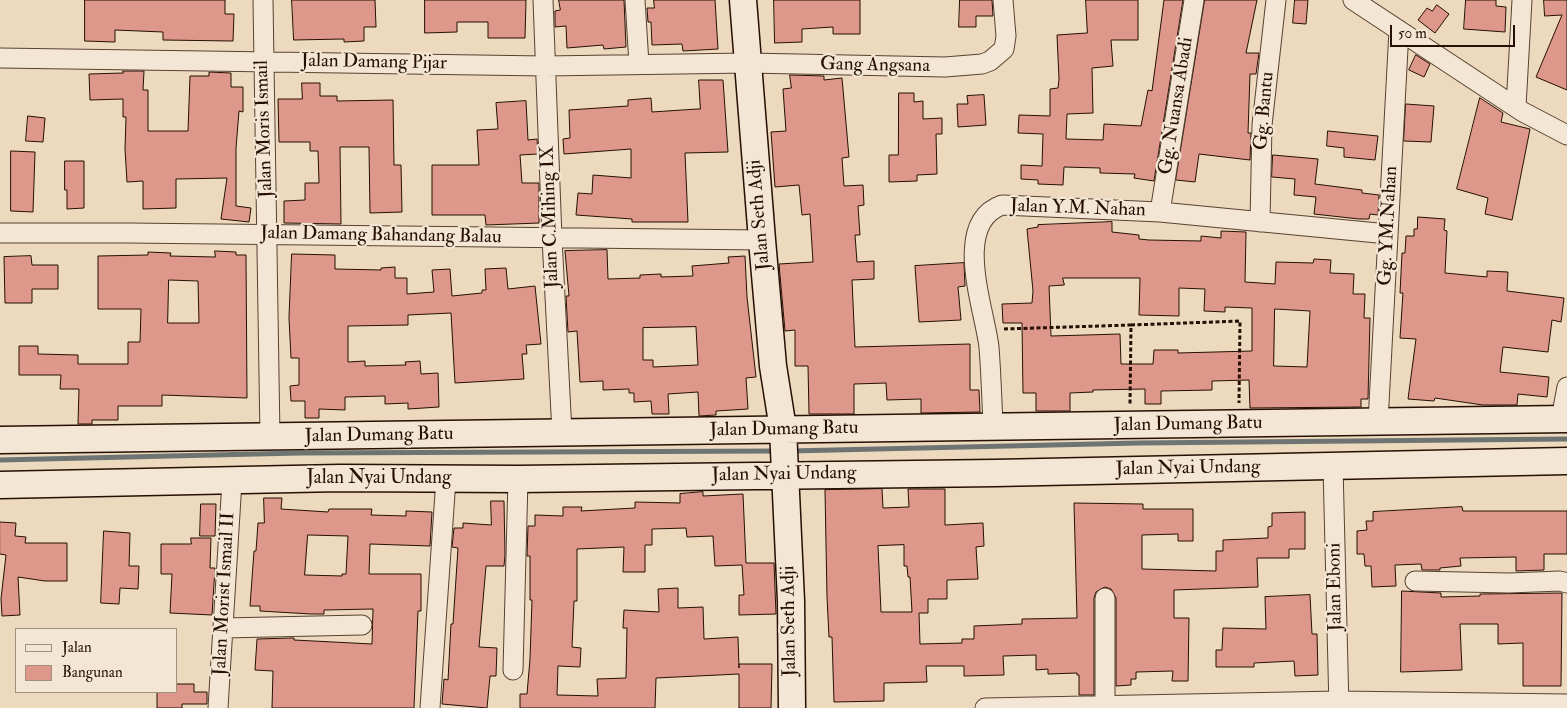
<!DOCTYPE html>
<style>
body{margin:0}
#map{position:relative;width:1567px;height:708px;overflow:hidden;background:#edd9bd;font-family:"IM FELL Double Pica",serif}
canvas{display:block}
.legend{position:absolute;left:15px;top:628px;width:162px;height:65px;box-sizing:border-box;background:#f3e6d4;border:1px solid #a19080;margin:0;padding:6px 9px;list-style:none;font-size:15px;color:#260f03}
.legend li{display:flex;align-items:center;gap:10px;height:25px}
.legend b{width:25px;border:1px solid #a19080}
.scale{position:absolute;left:1390px;top:25px;width:125px;height:22px;box-sizing:border-box;border:2px solid #260f03;border-top:0;padding-left:6px;font-size:15px;line-height:18px;white-space:nowrap;color:#260f03;-webkit-text-stroke:4px #f3e6d4;paint-order:stroke}
</style>
<div id="map">
<canvas width="1567" height="708"></canvas>
<ul class="legend">
<li><b style="height:6px;background:#f3e6d4"></b>Jalan</li>
<li><b style="height:14px;background:#dd988b"></b>Bangunan</li>
</ul>
<div class="scale">50 m</div>
</div>
<script>
const c = document.querySelector('canvas').getContext('2d');
c.lineJoin = 'round';
function strokePath(path, color, width, dash) { c.strokeStyle = color; c.lineWidth = width; c.lineCap = dash ? 'butt' : 'round'; c.setLineDash(dash || []); c.stroke(path); }
function fillPath(path, color) { c.fillStyle = color; c.fill(path, 'evenodd'); }
function drawText(font, color, halo, rows, align = 'center') {
  c.font = font + ' "IM FELL Double Pica",serif'; c.lineWidth = 4.5; c.setLineDash([]); c.textBaseline = 'middle'; c.strokeStyle = halo; c.fillStyle = color; for (const [text, x, y, turn = 0] of rows) {
    c.save(); c.translate(x, y); c.rotate((+turn || 0) * Math.PI / 180); c.textAlign = isNaN(turn) ? turn : align; if (halo) c.strokeText(text, 0, 0); c.fillText(text, 0, 0); c.restore();
  }
}
strokePath(new Path2D(`
 M790 451 1139 443 1567 439
 M0 460 299 453 777 451`), '#6e7472', 5);
const building = new Path2D(`
 M85 0H225V14H234L233 41 163 40V32L115 30V42L85 41Z
 M292 0H375L376 27H364V41L344 42V39L294 40Z
 M425 0H526L525 38H488V22H457V32L425 33Z
 M559 0H624L626 47 604 49 603 45 567 48 566 26 555 27V11L560 10Z
 M654 0H715L718 49 683 51 682 44 652 45 651 22H648L647 8H654Z
 M774 0H860V34H833V27L802 29V42L775 43Z
 M960 0H992L993 16H976V27H959Z
 M1086 0H1138V40H1111L1113 66 1092 68 1093 113 1067 114 1066 139 1103 140 1104 124 1141 126 1148 90 1152 91 1164 0H1183L1154 181 1134 178 1135 174 1100 173V168L1064 167 1063 185 1038 184V180L1021 179V165L1042 166 1043 134 1018 133 1019 115 1050 116V89L1058 88 1059 79 1057 35 1087 33Z
 M1205 0H1257L1246 53H1259L1256 74H1250L1248 133H1251L1250 160 1199 154 1195 182 1176 180Z
 M1295 0H1308L1306 24 1293 23Z
 M1466 0H1496V6L1506 7 1505 32 1464 29Z
 M1544 0H1567V90L1536 77 1562 15 1545 16Z
 M1437 5 1449 14 1435 33 1418 20 1427 8 1432 11Z
 M1416 55 1430 64 1424 77 1409 70Z
 M123 71H144L143 90H148V131H188L190 76H209V72L231 73V87H243V112L239 111 236 148V206L251 208 249 222 221 219 227 178 176 179V208L143 209V181L127 182 125 149 126 117H123V99L90 100 89 74 123 73Z
 M790 75 824 76V80L842 78 849 157 842 158 844 186 863 185 864 205 858 206 860 235H855L857 262 874 261V279L852 280 855 347 970 344V390H979L980 412 921 413V399L887 400 886 383 854 384V414H809L808 366H795V330L785 331 779 264 813 262 810 214 802 215 799 185 775 187 771 132 786 131 783 89 791 88Z
 M699 80H723L728 152 685 153 688 222H632V219L576 215 578 193 592 194 593 175 631 178V149L564 154 563 139 570 138 569 110 628 106V100L651 98 652 112 697 109H700Z
 M302 83H320V96H337V101L393 100 394 165H401L402 212 370 213 369 147H340L341 224 284 223V201L305 200V183H319L318 151H310V142H279L278 99H302Z
 M899 93H914V102L923 101V119L942 118V134H936L937 174 917 175V181L889 182V155H898Z
 M984 95 986 125 958 127 957 104H968L967 96Z
 M1480 98 1503 113 1501 122 1530 129 1512 220 1485 214 1488 198 1457 189Z
 M526 101 528 140 537 139 538 154 520 155 522 183H539V223L486 225 485 215H432V165H479L477 130 498 129 496 103Z
 M1406 104 1434 106 1431 142 1404 141Z
 M28 116 45 118 43 142 26 141Z
 M1328 131 1378 136 1375 160 1344 157V148L1327 146Z
 M11 151 35 152 33 212 11 211Z
 M1273 155 1318 159 1315 184 1362 190V193L1379 195 1378 215 1370 214 1369 219H1359L1314 214 1316 197 1294 195 1295 179 1272 177Z
 M65 161H84V208L67 209V190H65Z
 M1418 217 1445 219 1444 230 1447 231 1445 273 1487 277V271L1508 272 1507 291 1564 298 1561 322 1552 320 1548 352 1503 347 1500 372 1549 377 1547 397 1518 394 1517 405H1483L1435 398 1434 401 1408 399 1416 339 1400 338 1403 293H1400L1402 253H1405L1406 236H1414V229H1417Z
 M1112 222V232L1139 235V239L1149 240 1201 241V236L1221 238V231L1246 232 1245 282 1275 284 1276 262 1313 263 1314 259 1331 260 1330 273 1354 274 1353 294H1365L1364 318H1370L1368 399H1361V407L1250 408 1249 380 1212 381V390L1161 391V404H1145V389L1093 390V392L1070 393V411H1036V393H1023L1022 323H1003L1002 304 1032 303 1033 291 1027 229 1038 227V225ZM1063 278H1140L1139 315 1179 316V288L1205 289 1204 311 1225 312V307L1252 308V351L1178 353V350H1154L1153 364H1121L1120 334 1051 336 1049 286 1064 285ZM1275 309 1310 311 1307 367 1274 366Z
 M607 250 608 279 640 278V275L661 274V277L693 276 692 266 729 263 728 257 745 256 747 297 756 377 746 378 748 409 716 411V415L699 416 698 392 668 394 669 414H652L651 401 634 402V393H629V389L603 390V381L580 382 577 331 568 332 566 296H569L565 251ZM696 327 698 365 653 367V360H643V328Z
 M215 251 236 252V255H246L247 398 162 395V406H118V420H92V424H78L79 389H60L61 375H19V346H38V354L78 355V364H128V342H140L141 309H98V256L148 255V252L171 253 170 256 215 257ZM169 280 198 281 199 323H168Z
 M292 254 335 255V269L381 270V268L395 267V278H407V294L434 292 432 270 450 269 452 296 482 293V290H486L485 269 506 268 508 289 535 286 541 344 526 345 527 354H522L524 379 455 383 451 313 408 315V325L348 326V362L365 361V366L406 365 405 362 420 361 421 374 438 373 439 407 408 409V403L385 404V396L345 397V410L319 409V418H305V401H291L290 386 299 385V358H291L289 318Z
 M31 256 32 265H58V289H32V303H5L4 257Z
 M964 263 965 286 958 287 961 320 919 322 915 266Z
 M882 489 883 508 909 507 908 489H945V525L983 523 984 546 976 547 978 579 947 580V599H928V613H919L920 644 962 643V639H974V626L1022 624V619L1077 618 1074 503 1143 504V509H1193V541H1178V534L1142 535V569L1216 571V551H1223V540L1268 538V527L1272 526V513L1305 512V549H1289V558H1257L1258 587 1174 590V618H1189L1188 681H1172L1173 671 1136 672V679H1131V685L1116 686V598L1111 589 1105 587 1096 592 1094 598V695H1079V675H1077V673L1048 674V669L1036 670V655L1003 656 1004 675 964 676V666H926L927 682 884 683V701L834 702 832 637H829L827 597 825 490ZM904 545V566H907L908 577H910L912 612H881L878 546Z
 M703 492V496L743 494 746 563H774L776 614 739 615V595H744L742 565 715 566 713 536 687 537 686 528 652 529V545H645V572H623L624 547 577 549V601H574L572 647 581 648 580 667 558 666 557 695 598 696 597 679 626 678 627 628H623L624 610 659 612 658 589 678 588V608L703 607 704 639 738 637 739 668V664H772L771 708H739V674L656 678 655 708H520V694H527L530 659 532 600H530V556H527L528 526H535V515L563 516V507H582L581 511 635 508V502L680 503V494Z
 M264 498H282L281 509 328 512 329 509H372L371 515 406 516V511L432 512 430 546 370 544 369 574H421V611H418L414 708H272L273 671 255 670 257 639 291 638H294V640L372 644 373 609 324 610V614H311L260 611V606H250L254 551H256L258 523H264ZM308 535 348 536 346 574H342V576L305 575Z
 M491 501H504L505 555 504 566H486L479 647 497 648 496 676H490L487 708 442 704 444 679 448 680 451 624H453L458 548 452 547 454 528H463V523L491 525Z
 M201 504H216L215 536H200Z
 M1462 507 1463 511H1567V554H1544V570L1516 571V557L1460 558 1461 566 1440 568V570H1422L1421 564 1395 565 1396 586 1372 587 1371 566H1365L1364 554H1357V531L1367 530 1366 521H1373V512Z
 M0 522 16 523 15 536 26 537 25 543H67V581H45L18 577 20 615 2 616 1 599 6 555 0 554Z
 M104 531 130 533 129 566H139L138 589 120 588 119 604 101 603Z
 M191 538H211L210 568H215L212 615 170 613 172 574H161V544H191Z
 M1402 591 1441 593V597L1480 596V594L1562 593 1561 686H1523V643L1498 644V624H1460L1462 670 1401 672Z
 M1310 595 1312 634H1317L1318 675 1295 676 1294 661 1254 663V667H1216V650H1222L1223 628 1266 629 1265 597Z
 M176 684H194V692H207V704H182V708H157V692H176Z`);
fillPath(building, '#dd988b');
strokePath(building, '#260f03', 1);
const street = new Path2D(`
 M263 0 270 437
 M543 0 552 238 562 433
 M635 0 639 64
 M1353 0 1523 112 1567 135
 M0 58 545 66 748 63 945 67 982 64 990 61 1004 49 1006 36 1003 0
 M1516 107 1522 0
 M1160 212 1194 0
 M1260 222 1262 125 1276 0
 M0 233H128L762 240
 M1561 419 1567 387
 M1378 422 1399 30
 M993 427C992 401 991 373 989 347 985 310 951 223 1002 205L1160 212 1388 234
 M1333 466 1339 708
 M1415 581 1509 583 1560 581 1567 583
 M223 628 362 625
 M513 670 518 479
 M1105 706V598
 M218 708 232 481
 M430 708 446 479
 M985 708 1339 701 1567 704`);
const secondary = new Path2D(`
 M743 0 762 240 773 366 783 429 791 601 792 708
 M0 440 1567 419
 M0 485 340 478 518 479 995 473 1567 461`);
strokePath(street, '#584232', 21);
strokePath(secondary, '#260f03', 29);
strokePath(new Path2D(`
 M1131 325 1240 321 1239 403
 M1004 329 1131 325 1130 404`), '#260f03', 3, [4, 2.5]);
strokePath(street, '#f3e6d4', 19);
strokePath(secondary, '#f3e6d4', 26);
drawText('19px', '#260f03', '#f3e6d4', [
 ["Jalan Damang Pijar",374,63,1],
 ["Gang Angsana",875,66,1],
 ["Gg. Nuansa Abadi",1177,106,-81],
 ["Gg. Bantu",1265,111,-85],
 ["Jalan Moris Ismail",265,129,-92],
 ["Jalan Y.M. Nahan",1078,209,2],
 ["Jalan Seth Adji",760,215,-95],
 ["Jalan C.Mihing IX",551,217,-92],
 ["Gg. YM.Nahan",1389,226,-87],
 ["Jalan Damang Bahandang Balau",381,236,1],
 ["Jalan Dumang Batu",1188,425,-1],
 ["Jalan Dumang Batu",784,430,-1],
 ["Jalan Dumang Batu",379,436,-1],
 ["Jalan Nyai Undang",1188,469,-1],
 ["Jalan Nyai Undang",784,475,-1],
 ["Jalan Nyai Undang",379,479],
 ["Jalan Eboni",1336,587,-91],
 ["Jalan Morist Ismail II",225,594,-87],
 ["Jalan Seth Adji",790,621,-91]
]);
</script>
